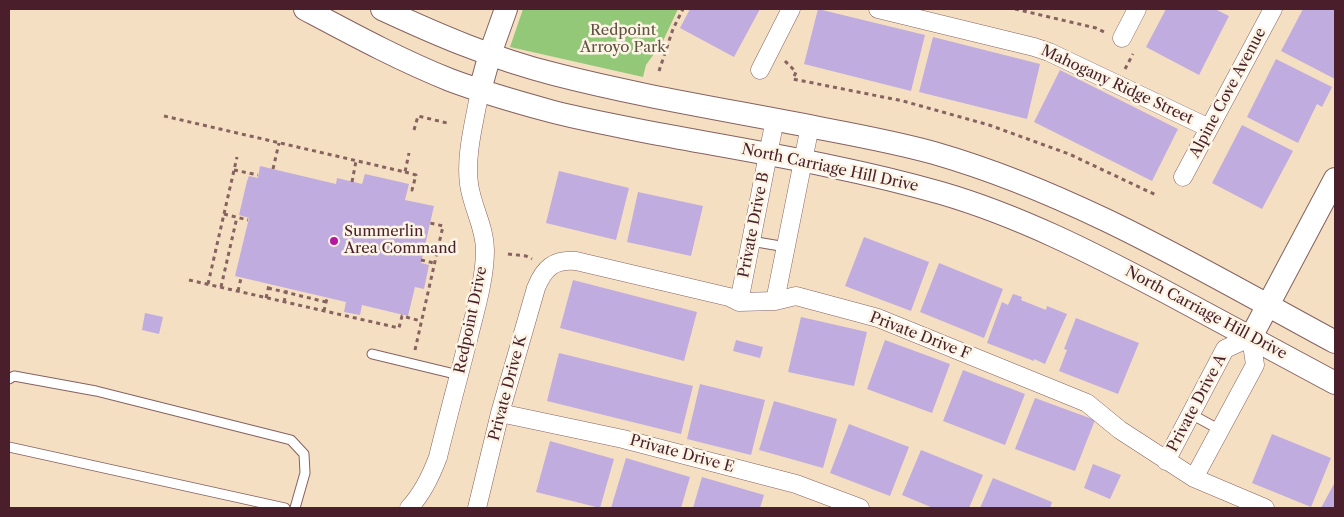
<!DOCTYPE html>
<style>
body{margin:0}
#map{position:relative;width:1344px;height:517px;overflow:hidden;background:#f5dfc2;font-family:"Libre Caslon Text",serif}
canvas{display:block}
.frame{position:absolute;inset:0;border:10px solid #4a1f2b;pointer-events:none}
</style>
<div id="map">
<canvas width="1344" height="517"></canvas>
<div class="frame"></div>
</div>
<script>
const c = document.querySelector('canvas').getContext('2d');
c.lineJoin = 'round';
function fillPath(path, color) { c.fillStyle = color; c.fill(path, 'evenodd'); }
function strokePath(path, color, width, dash) { c.strokeStyle = color; c.lineWidth = width; c.lineCap = dash ? 'butt' : 'round'; c.setLineDash(dash || []); c.stroke(path); }
function drawText(font, color, halo, rows, align = 'center') {
  c.font = font + ' "Libre Caslon Text",serif'; c.lineWidth = 5; c.setLineDash([]); c.textBaseline = 'middle'; c.strokeStyle = halo; c.fillStyle = color; for (const [text, x, y, turn = 0] of rows) {
    c.save(); c.translate(x, y); c.rotate((+turn || 0) * Math.PI / 180); c.textAlign = isNaN(turn) ? turn : align; if (halo) c.strokeText(text, 0, 0); c.fillText(text, 0, 0); c.restore();
  }
}
fillPath(new Path2D(`
 M523 9H678L663 41 646 65 643 77 510 47Z`), '#93c879');
fillPath(new Path2D(`
 M690 9H760L734 57 680 28Z
 M818 9 925 35 911 91 804 64Z
 M1166 9H1215L1229 16 1199 75 1146 47Z
 M1303 9H1335V79L1281 51Z
 M933 37 1040 64 1027 119 919 92Z
 M1276 59 1332 87 1322 107 1317 104 1298 143 1247 117Z
 M1060 70 1178 129 1152 181 1034 122Z
 M1242 125 1293 151 1262 209 1212 183Z
 M260 166 336 184 337 178 362 184 365 174 409 184 405 200 434 206 421 263 429 265 424 289 415 287 408 316 362 305 360 315 344 312 346 302 235 276 249 218 239 215 247 181 249 176 258 178Z
 M559 171 629 188 616 240 546 223Z
 M638 192 703 206 691 256 627 242Z
 M864 237 929 262 911 311 845 286Z
 M939 263 1003 289 984 338 920 312Z
 M573 280 697 312 684 361 560 328Z
 M1013 294 1022 297 1021 300 1046 310 1047 306 1067 314 1045 364 1034 359V361L987 343 1002 302 1008 305Z
 M145 313 163 317 159 334 142 330Z
 M801 317 867 332 854 386 788 372Z
 M1076 318 1139 343 1118 394 1059 371 1067 350 1064 349Z
 M736 340 763 347 760 358 733 351Z
 M885 340 950 364 932 413 867 389Z
 M559 353 693 386 681 434 547 401Z
 M963 370 1025 394 1005 445 943 421Z
 M700 384 765 400 751 455 687 439Z
 M1035 398 1095 420 1075 471 1015 449Z
 M774 401 837 419 823 468 759 450Z
 M849 424 909 447 890 496 830 473Z
 M1272 434 1331 458 1311 507 1252 483Z
 M550 441 614 459 600 508 536 492Z
 M921 450 983 475 969 508H933L902 495Z
 M626 458 690 477 681 508H611Z
 M1093 464 1121 475 1110 499 1084 488Z
 M702 477 764 495 760 508H693Z
 M993 478 1052 502 1050 508H980Z
 M1335 482V508H1321Z`), '#c0acde');
const service = new Path2D(`
 M751 241 786 247
 M372 354 459 375
 M9 379 14 376 96 391 291 440 304 454 305 473 295 508
 M1191 414 1220 430
 M9 447 285 508`);
const minor = new Path2D(`
 M878 9 1034 47 1049 52 1209 128
 M1122 38 1137 9
 M760 70 791 9
 M1183 177 1273 9
 M775 301 810 126
 M739 302 775 119
 M500 413 623 439 796 484 860 508
 M1166 461 1225 349 1251 337 1255 365 1194 478
 M409 508C423 493 431 476 438 457 448 416 459 376 469 336 476 308 485 278 485 250 485 227 472 207 469 184 465 154 475 120 480 90
 M477 508 500 413 536 288C544 268 554 259 576 261L729 297 739 302 775 301 796 296 878 318 1087 403 1120 430 1194 478 1265 508`);
const tertiary = new Path2D(`
 M305 9C352 34 400 60 450 80 482 92 517 102 550 111 584 120 619 126 653 133 749 151 847 166 941 193 1020 216 1092 253 1164 291 1221 322 1278 352 1335 383
 M382 9C438 35 494 59 554 74 643 97 734 111 824 129 861 136 898 143 934 153 1077 194 1205 272 1335 342
 M480 90 490 54 506 9
 M1251 337 1335 179`);
strokePath(service, '#866260', 11);
strokePath(minor, '#866260', 19);
strokePath(tertiary, '#866260', 24);
strokePath(new Path2D(`
 M1015 9 1096 28 1106 33
 M785 61 796 72 793 79 903 101 989 125 1069 154 1156 195
 M1125 69 1133 54
 M659 71 673 29 683 9
 M164 116 405 172 409 153
 M414 130 418 116 447 123
 M273 169 279 143
 M234 170 258 175
 M405 172 416 175 412 190 408 189
 M352 182 356 161
 M224 214 248 220
 M508 254 526 256 532 259
 M421 260 434 263
 M189 280 399 328 402 316 421 321
 M208 284 237 157
 M221 287 237 217
 M268 288 326 302
 M238 291 241 278
 M266 298 269 285
 M284 302 287 289
 M324 311 327 298
 M415 350 443 226 430 223`), '#866260', 3, [4, 4]);
strokePath(service, '#fff', 9);
strokePath(minor, '#fff', 18);
strokePath(tertiary, '#fff', 22);
for (const [x, y, r, color] of [
 [334,241,5,"#b5179e"]
]) { const dot = new Path2D(); dot.arc(x, y, r, 0, 2 * Math.PI); c.fillStyle = color; c.fill(dot); strokePath(dot, '#fcf5e5', 2); }
drawText('15px', '#605242', '#fcf5e5', [
 ["Redpoint",623,31],
 ["Arroyo Park",623,48]
]);
drawText('15px', '#4a1f2b', '#fcf5e5', [
 ["Mahogany Ridge Street",1117,85,25],
 ["Alpine Cove Avenue",1228,93,-62],
 ["North Carriage Hill Drive",830,168,12],
 ["Private Drive B",754,225,-79],
 ["North Carriage Hill Drive",1206,313,28],
 ["Redpoint Drive",471,320,-78],
 ["Private Drive F",920,336,21],
 ["Private Drive K",508,388,-75],
 ["Private Drive A",1197,403,-62],
 ["Private Drive E",682,454,15]
]);
drawText('15px', '#4a1f2b', '#fcf5e5', [
 ["Summerlin",344,232],
 ["Area Command",344,249]
], 'left');
</script>
